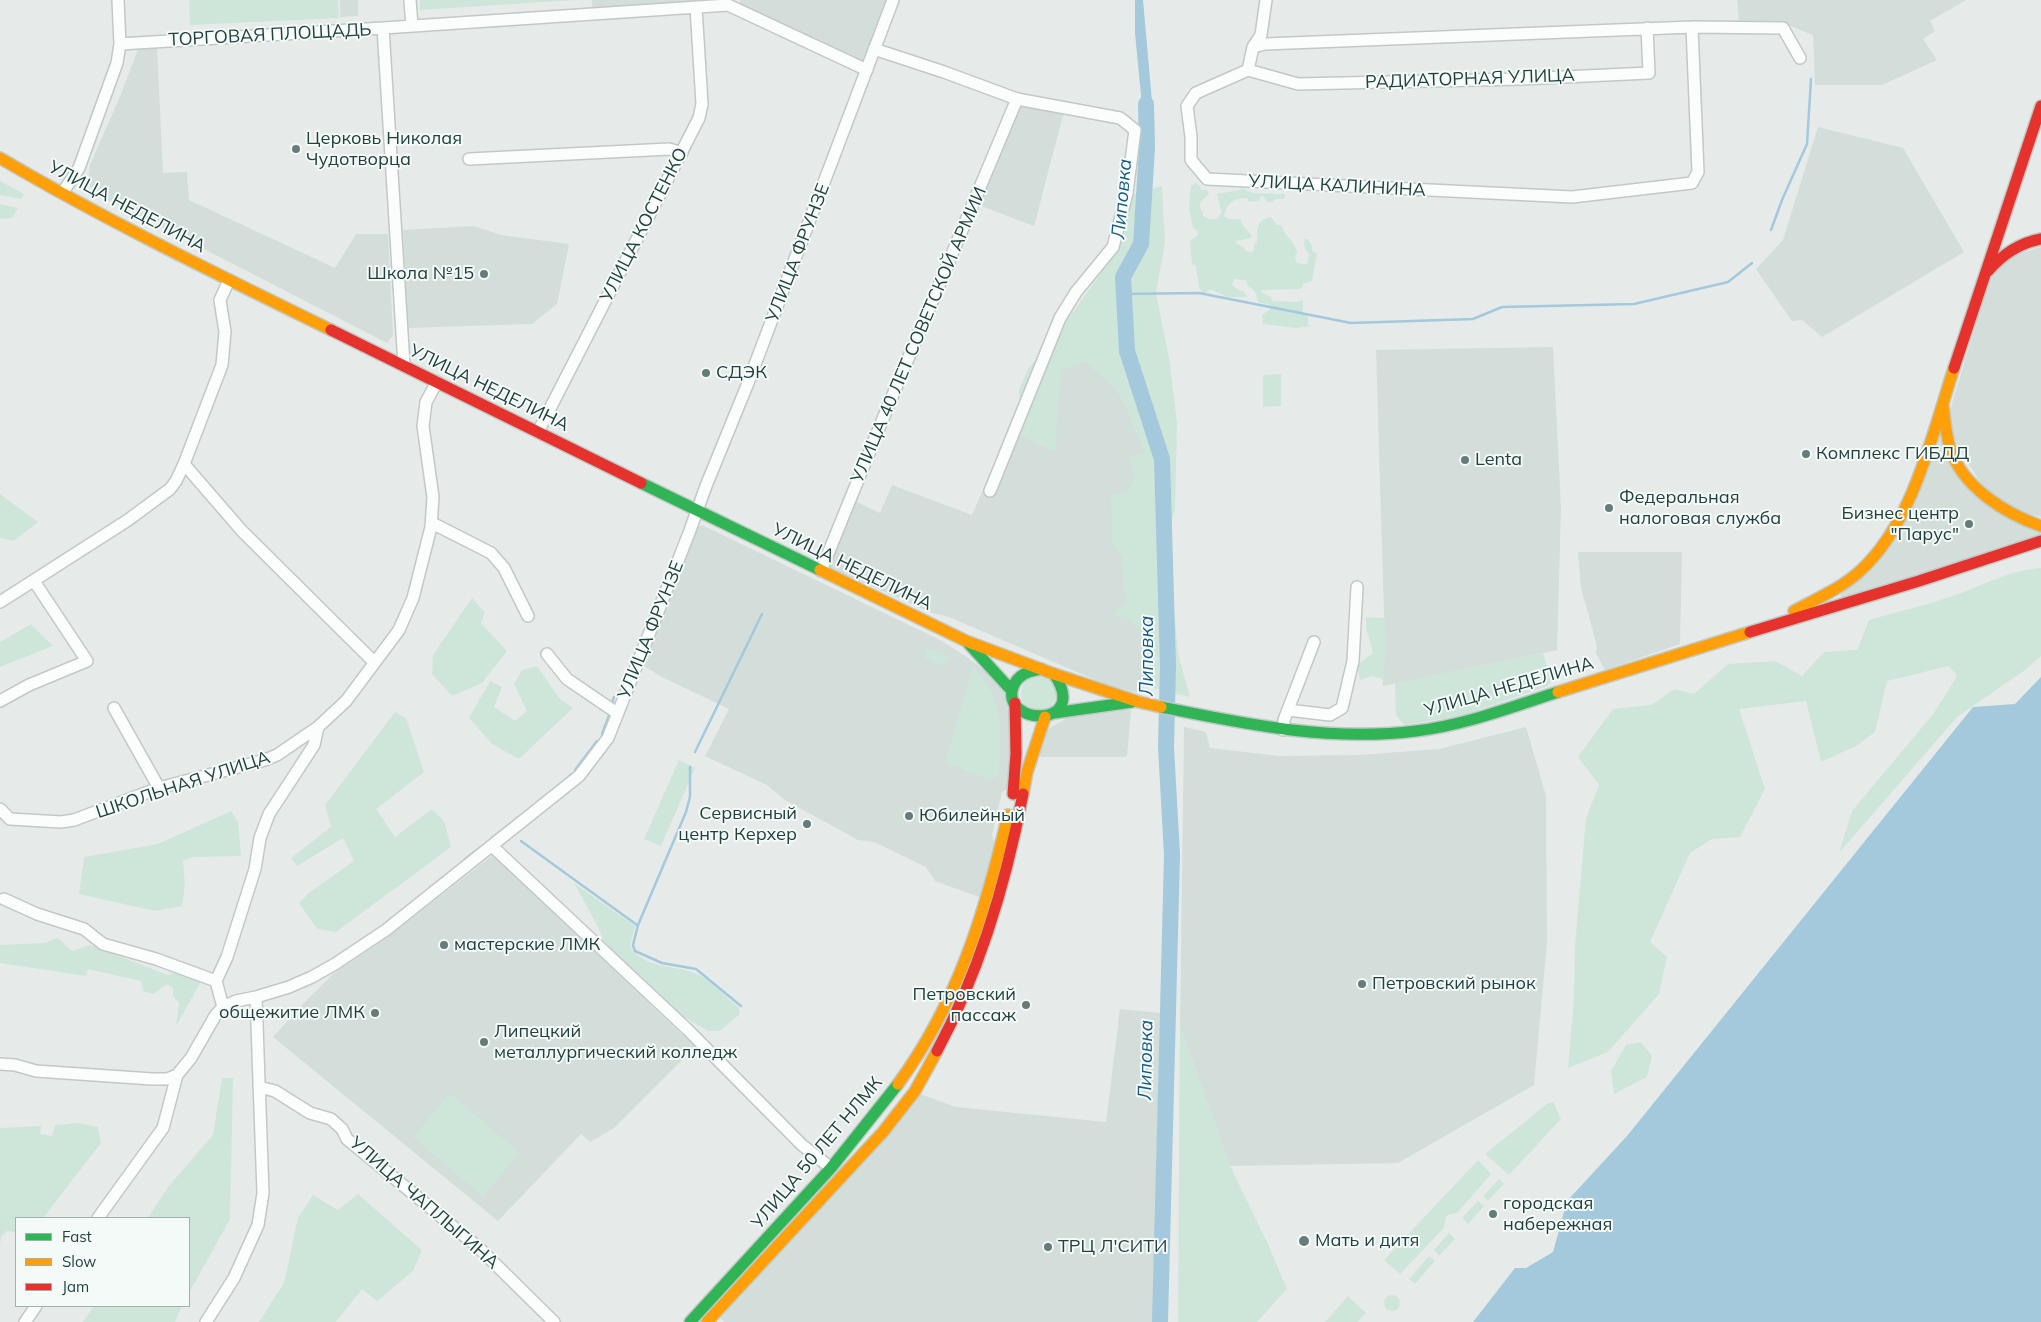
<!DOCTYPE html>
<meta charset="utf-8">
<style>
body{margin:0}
#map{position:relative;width:2041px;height:1322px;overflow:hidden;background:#e6ebea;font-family:Mulish,sans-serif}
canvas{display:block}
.legend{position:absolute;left:15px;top:1217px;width:175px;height:90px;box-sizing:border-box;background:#f4faf8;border:1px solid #a0b0ae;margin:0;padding:6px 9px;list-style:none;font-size:15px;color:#21403e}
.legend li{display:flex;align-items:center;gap:10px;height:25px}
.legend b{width:25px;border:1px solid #a0b0ae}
</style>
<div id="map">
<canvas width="2041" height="1322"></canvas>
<ul class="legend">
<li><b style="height:6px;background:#30b455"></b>Fast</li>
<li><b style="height:6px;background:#ff9f0a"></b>Slow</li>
<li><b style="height:6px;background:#e5322d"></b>Jam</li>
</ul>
</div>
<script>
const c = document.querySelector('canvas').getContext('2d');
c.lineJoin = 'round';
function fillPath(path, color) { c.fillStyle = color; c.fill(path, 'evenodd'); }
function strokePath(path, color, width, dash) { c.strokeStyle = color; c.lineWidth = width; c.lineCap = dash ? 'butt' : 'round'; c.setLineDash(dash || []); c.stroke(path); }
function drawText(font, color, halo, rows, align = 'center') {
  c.font = font + ' Mulish,sans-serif'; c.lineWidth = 4; c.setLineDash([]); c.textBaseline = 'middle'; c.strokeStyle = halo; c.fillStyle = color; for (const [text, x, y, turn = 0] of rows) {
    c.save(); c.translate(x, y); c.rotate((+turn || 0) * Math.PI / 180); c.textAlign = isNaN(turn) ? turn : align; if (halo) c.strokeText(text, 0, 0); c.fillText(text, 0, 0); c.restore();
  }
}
fillPath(new Path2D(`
 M340 0H358V16L340 17Z
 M592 0H718L592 9Z
 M740 0H888L863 63 740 5Z
 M1737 0H1966L1930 21 1935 31 1923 39 1937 60 1882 85H1815L1813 35 1783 23 1739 22Z
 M157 48 163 173 187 172 189 200 335 268 356 234H388L393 335 387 343 95 193 88 183 90 165 121 94 138 49Z
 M1018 104 1064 112 1034 226 976 204Z
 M1818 127 1903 148 1964 252 1822 337 1802 320 1792 321 1756 269 1783 240Z
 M474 226 501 235 569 244 557 304 532 324 408 328 403 230Z
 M2041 247V517L2008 508 1980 482 1955 441 1950 410 1991 274 2017 255Z
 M1047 342 1125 366 1152 452 1157 654 1142 694 1105 684 949 617 932 613 826 566 855 501 880 513 892 485 972 515Z
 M1553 347 1561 508 1557 650 1383 686 1384 615 1376 350Z
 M1938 434 1962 483 2041 531V535L1842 600 1840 594 1873 565Z
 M702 525 942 641 967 657 991 675 1005 693 1011 710 1012 746 1007 789 1002 792 992 835 995 843 982 898 935 881 926 867 874 842 858 840 785 800 767 785 705 756 729 709 662 677 644 666 695 529Z
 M1578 552H1682L1680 644 1605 670 1596 653 1597 646 1581 588Z
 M1108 710H1131L1127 757H1034L1045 731 1067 718Z
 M1184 727 1206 732 1210 748 1280 756 1358 755 1439 749 1526 727 1546 796 1547 942 1534 1085 1398 1163 1230 1166 1180 1026Z
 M493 855 695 1047 614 1128 590 1142 581 1134 498 1221 273 1037 302 1005 333 974 387 938Z
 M1120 1009 1160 1013 1153 1322H724L719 1317 920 1094 956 1107 1106 1122Z`), '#d3ddda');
fillPath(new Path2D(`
 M189 0H338L339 18 190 25Z
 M420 0H576L420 10Z
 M0 181 24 194 21 199 0 195Z
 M1195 183 1199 185 1201 190H1207L1209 194 1200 203V209L1203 212V216L1209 219H1217L1221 213C1221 206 1218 201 1217 194L1240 190 1242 188 1252 193 1285 194 1284 199H1275L1272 202H1267L1263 196H1261L1259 201 1249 202 1247 198C1233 198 1227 203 1224 216L1229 219H1240L1244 227 1251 234V238L1236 241V243L1244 247 1245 251 1251 252 1254 250V244L1257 242C1257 229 1257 219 1271 217L1277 225H1281C1285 237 1297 243 1297 254L1295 255 1296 263 1306 264 1308 262 1309 254C1305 250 1303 245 1305 239H1308L1312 246V251L1317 253 1312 281 1303 284 1301 289 1262 290 1261 292 1271 297 1272 301 1297 302 1303 300V313L1308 317V325L1312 326 1295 328 1263 324 1262 315 1270 309 1269 305 1258 302C1257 296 1255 289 1249 287L1245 280 1234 279 1232 285 1240 291H1243L1247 297H1227L1213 290H1209L1206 294H1203L1199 287 1196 266 1192 264 1190 241 1198 235 1197 230 1193 228 1189 209 1191 186Z
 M1162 186 1165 243 1156 293 1169 358 1177 422 1175 510 1157 565 1160 573 1161 604 1174 609 1178 654 1190 697 1146 686 1157 657 1146 653C1145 627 1136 623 1114 615L1116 610 1128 602 1123 587 1122 558 1112 542 1111 495 1128 492 1135 476 1128 458 1145 453C1135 434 1130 413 1119 395 1112 383 1095 372 1085 362L1061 370 1055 452 1021 436 1019 390 1028 369 1074 311 1117 250 1134 194Z
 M0 204 18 208 12 218 0 219Z
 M1281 374V406L1263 407V375Z
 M0 494 38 522 14 541 0 538Z
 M2041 568V656L2025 670 1957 717 1839 853 1852 811 1934 713 1957 676 1949 666 1887 681 1875 732 1858 745 1821 762 1806 701 1739 709 1765 789 1740 837 1712 839 1690 853 1650 942 1667 957 1659 994 1608 1052 1568 1068 1574 999 1575 946 1586 818 1599 785 1578 757 1613 709 1651 705 1675 689 1694 694 1728 664 1775 661 1802 676 1824 652 1857 650 1869 620C1896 612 1923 606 1950 597 1980 587 2009 570 2041 568Z
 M472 598 485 613 481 623 507 651 482 683 452 696 432 674 433 655Z
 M1366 617 1385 618 1386 651 1383 679 1372 676 1360 680 1357 665 1373 653 1366 628Z
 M31 624 53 646 0 667V642Z
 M927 648 950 657 943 666 925 658Z
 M1543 653 1551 681 1548 686 1460 716 1404 725 1396 715 1395 683Z
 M537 666 560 699 573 708 519 759 492 744 469 718 490 681 502 687 494 707 515 721 527 711 514 684 522 670Z
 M973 666C979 675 989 685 993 695 1004 720 1000 750 999 776L989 780 945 762Z
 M1044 673 1060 691 1048 712 1028 710C1019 697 1019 692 1026 679Z
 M395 712 406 718 424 772 376 809 395 837 432 809 444 821 451 847 336 932 317 929 299 903 310 892 354 861 343 838 297 866 291 858 331 827 325 805Z
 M679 760 695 768 661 846 644 839Z
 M231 811 238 822 241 856 193 857 183 861 185 885 182 906 155 911 79 894 84 857 158 844Z
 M574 883 635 926 630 946C644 970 677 964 699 975 713 982 726 997 738 1007L740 1014 720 1031H708L672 1010 607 950 598 927Z
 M58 938 72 951 90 945 168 975 179 972 202 980 176 1026 179 1003 173 996V988L167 984 153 994 143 991 141 981 88 969 86 976 0 963V945L44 943Z
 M1180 1026 1230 1166 1267 1242 1287 1289 1257 1322H1178Z
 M1641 1042 1652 1056 1647 1077 1614 1094 1611 1071 1626 1045Z
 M222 1078H233L230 1219 189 1293V1218H148L168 1187 213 1135Z
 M450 1093 520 1153 483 1197 413 1137Z
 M1553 1102 1561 1119 1509 1175 1485 1154 1548 1103Z
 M77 1123 98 1127 101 1143 43 1218H16V1232L7 1231 1 1237 0 1245V1128L41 1126 40 1134 52 1136 55 1125Z
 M1478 1160 1491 1174 1457 1213 1450 1214 1446 1217 1444 1228 1400 1274 1384 1260Z
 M1499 1179 1504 1184 1488 1201 1483 1196Z
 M358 1194 422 1250 413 1271 377 1301 362 1289 336 1322H259L284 1283 298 1218 313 1195 338 1210Z
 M1478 1201 1484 1206 1468 1224 1462 1218Z
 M1449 1233 1455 1239 1439 1256 1434 1250Z
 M1429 1256 1435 1261 1415 1284 1409 1279Z
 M1384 1303a8 8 0 1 1 16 0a8 8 0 1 1-16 0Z
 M1348 1296 1366 1313 1358 1322H1325Z
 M94 1306H182L175 1322H83Z`), '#cee5da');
fillPath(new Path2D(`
 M1135 0H1143L1154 124 1144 126 1135 33Z
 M2041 677V1322H1473L1515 1268H1526L1553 1252 1567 1201 1627 1136 1973 707 2015 704Z`), '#a4c8dc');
strokePath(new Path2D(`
 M1771 230 1782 200 1807 144 1811 79
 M1124 294 1199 293 1351 323 1473 319 1502 307 1634 304 1728 282 1752 263
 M612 703 614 697
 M602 734 610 713
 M695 752 762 614
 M690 767V797L686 812 638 925 633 945 635 951 662 963 696 969 741 1006
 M575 770 597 741
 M563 782 572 774
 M492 838 520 816
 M521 841 637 925
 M465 859 485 844`), '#a4c8dc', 2.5);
strokePath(new Path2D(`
 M1146 104 1147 148 1141 244 1123 277 1127 351 1162 459 1168 667 1166 747 1172 855 1160 1322`), '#a4c8dc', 16);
const street = new Path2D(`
 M410 0 412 26
 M1266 0 1261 35 1253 47 1248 70 1196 93 1187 106 1191 137V160L1207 179 1572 197 1692 183 1698 172 1692 27
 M383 28 728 5 867 70
 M120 44 383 28 404 365
 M1253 47 1265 44 1692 27 1783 28 1800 58
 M874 49 944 72 1017 99 1120 118 1135 130 1127 193 1113 247 1076 292 1060 318 990 491
 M1248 70 1298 84 1521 79 1649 73 1647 28
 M469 159 669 149 682 153
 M63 192 79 168 117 63 120 44 118 0
 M538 432 699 118 702 104 696 7
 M184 464 242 531 374 662
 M432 523 491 553 504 568 528 616
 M821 571 882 421 1017 99
 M0 602 128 520 170 489 176 481 184 464 222 365 225 332 220 300 229 280
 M547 654 567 679 617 713
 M0 701 29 685 87 661 34 581
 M114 708 159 788
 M1288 710 1330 715 1342 708 1353 661 1357 587
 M1283 730 1284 720 1314 642
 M0 809 10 819 61 822 74 820 159 788 265 760 277 755 318 727
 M492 846 687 1029 802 1145 831 1168
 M4 899 37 914 84 929 103 944 156 959 216 981
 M223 1007 216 981 227 957 255 869 260 838 269 814 314 745 318 727 346 701 399 630 413 598 431 527 433 497 423 426 426 402 437 382
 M0 1064 15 1065 36 1071 152 1079H167L177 1075
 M259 1087 275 1091 310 1113 331 1119 342 1129 347 1139 479 1248 554 1322
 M98 1218 163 1128 177 1075 191 1058 215 1016 223 1007 236 1001 256 997 289 987 312 977 335 964 386 930 579 776 608 738 689 533 706 486 748 383 893 0
 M25 1322 36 1306
 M206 1322 234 1278 258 1225 263 1193 256 997`);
const fast = new Path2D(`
 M641 483 820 570
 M969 644 1012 691
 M1041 669C1029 671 1018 674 1013 687 1000 726 1091 729 1054 674
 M1161 707C1245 724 1329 742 1416 731 1465 725 1512 707 1558 692
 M1054 713 1132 702
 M690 1322 831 1168 898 1084`);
const slow = new Path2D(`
 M0 158C107 221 219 275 331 330
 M1943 406C1945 420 1946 435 1950 448 1962 487 2006 514 2041 526
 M820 570 966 641 1054 674 1139 702 1161 707
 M1794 611C1816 599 1840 589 1859 572 1913 524 1932 435 1954 368
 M1558 692 1750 632
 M1023 794 1027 772 1045 717
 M898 1084C958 1002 985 913 1008 815
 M707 1322 883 1132 915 1091 937 1051`);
const jam = new Path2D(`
 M1988 271C2003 254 2019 243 2041 239
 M331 330 641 483
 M1954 368 2041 106
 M1750 632 1919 581 2041 541
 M1013 794 1016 754 1015 703
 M937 1051C980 971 1006 883 1023 794`);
strokePath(street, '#c3c8c7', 14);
strokePath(fast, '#c1c9c7', 14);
strokePath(slow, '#c1c9c7', 14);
strokePath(jam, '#c1c9c7', 14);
strokePath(street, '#fbfcfc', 11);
strokePath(fast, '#30b455', 11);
strokePath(slow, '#ff9f0a', 11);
strokePath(jam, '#e5322d', 11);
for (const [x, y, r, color] of [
 [296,149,5,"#667c7a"],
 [484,274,5,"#667c7a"],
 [706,373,5,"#667c7a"],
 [1806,454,5,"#667c7a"],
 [1465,460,5,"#667c7a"],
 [1609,508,5,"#667c7a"],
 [1969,524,5,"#667c7a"],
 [909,816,5,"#667c7a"],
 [807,824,5,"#667c7a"],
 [444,945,5,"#667c7a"],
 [1362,984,5,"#667c7a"],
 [1026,1005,5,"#667c7a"],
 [375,1013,5,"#667c7a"],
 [484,1042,5,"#667c7a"],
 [1493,1214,5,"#667c7a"],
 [1304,1241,6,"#667c7a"],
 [1048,1247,5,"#667c7a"]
]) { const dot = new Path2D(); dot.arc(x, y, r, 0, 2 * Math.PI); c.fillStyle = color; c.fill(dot); strokePath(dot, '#f4faf8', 2); }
drawText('18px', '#21403e', '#f4faf8', [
 ["ТОРГОВАЯ ПЛОЩАДЬ",270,35,-3],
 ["РАДИАТОРНАЯ УЛИЦА",1470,79,-2],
 ["УЛИЦА КАЛИНИНА",1337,186,3],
 ["УЛИЦА НЕДЕЛИНА",127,207,28],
 ["УЛИЦА КОСТЕНКО",644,225,-63],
 ["УЛИЦА ФРУНЗЕ",798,253,-69],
 ["УЛИЦА 40 ЛЕТ СОВЕТСКОЙ АРМИИ",919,335,-67],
 ["УЛИЦА НЕДЕЛИНА",489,388,26],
 ["УЛИЦА НЕДЕЛИНА",852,567,26],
 ["УЛИЦА ФРУНЗЕ",651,630,-68],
 ["УЛИЦА НЕДЕЛИНА",1509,687,-16],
 ["ШКОЛЬНАЯ УЛИЦА",183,785,-18],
 ["УЛИЦА 50 ЛЕТ НЛМК",817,1153,-50],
 ["УЛИЦА ЧАПЛЫГИНА",424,1203,41]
]);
drawText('18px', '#21403e', '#f4faf8', [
 ["Церковь Николая",306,139],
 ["Чудотворца",306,160],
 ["Школа №15",474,274,"right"],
 ["СДЭК",716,373],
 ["Комплекс ГИБДД",1816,454],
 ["Lenta",1475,460],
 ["Федеральная",1619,498],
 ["налоговая служба",1619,519],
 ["Бизнес центр",1959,514,"right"],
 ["\"Парус\"",1959,535,"right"],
 ["Сервисный",797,814,"right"],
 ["центр Керхер",797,835,"right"],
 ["Юбилейный",919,816],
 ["мастерские ЛМК",454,945],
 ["Петровский рынок",1372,984],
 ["Петровский",1016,995,"right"],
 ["пассаж",1016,1016,"right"],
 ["общежитие ЛМК",365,1013,"right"],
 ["Липецкий",494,1032],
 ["металлургический колледж",494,1053],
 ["городская",1503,1204],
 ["набережная",1503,1225],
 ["Мать и дитя",1315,1241],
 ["ТРЦ Л'СИТИ",1058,1247]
], 'left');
drawText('italic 19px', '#175980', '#f4faf8', [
 ["Липовка",1122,199,-85],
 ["Липовка",1147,656,-90],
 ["Липовка",1146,1060,-89]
]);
</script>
